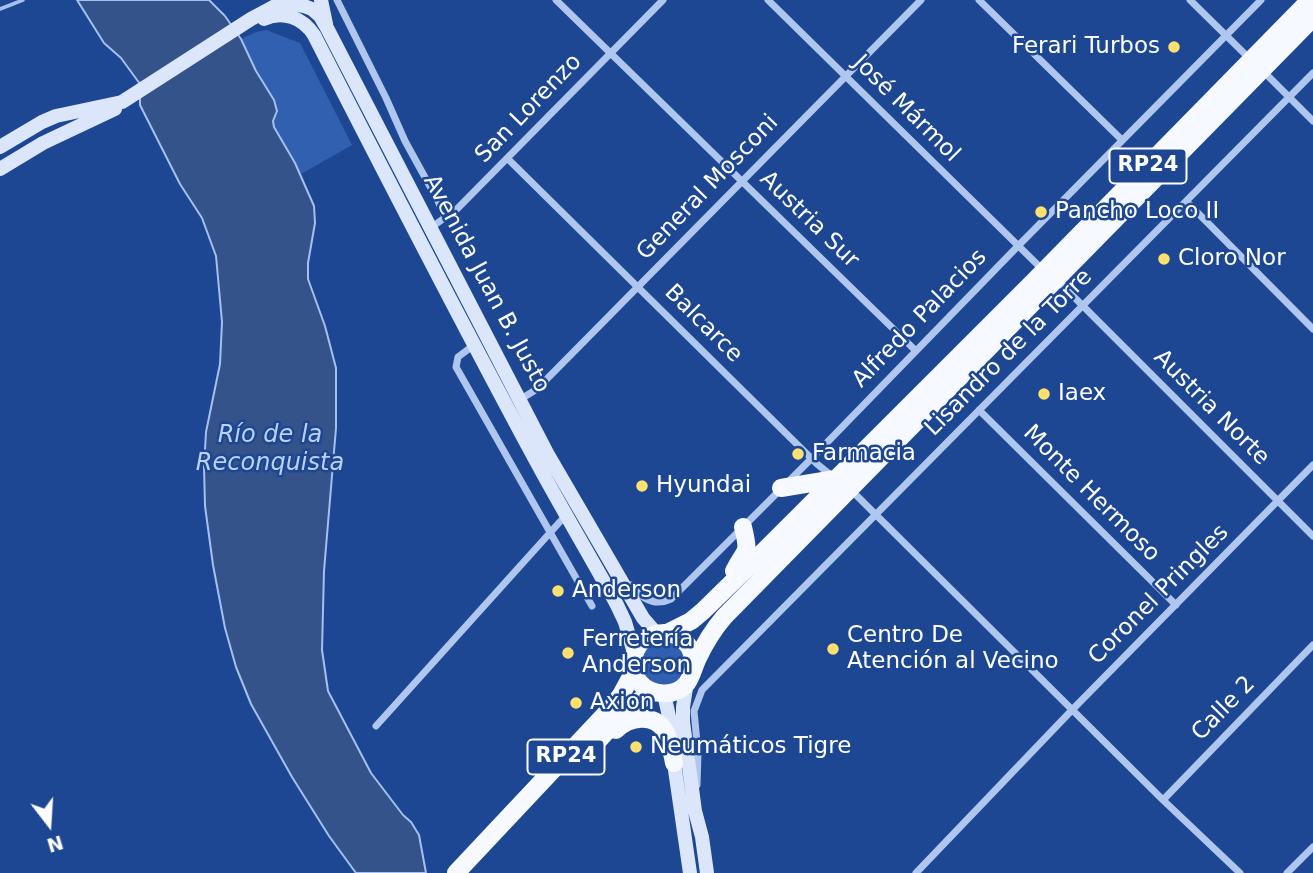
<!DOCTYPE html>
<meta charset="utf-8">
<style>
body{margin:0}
#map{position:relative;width:1313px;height:873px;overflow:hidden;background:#1d4793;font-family:"DejaVu Sans",sans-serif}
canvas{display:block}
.north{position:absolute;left:14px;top:789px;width:70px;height:70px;-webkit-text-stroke:5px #1d4793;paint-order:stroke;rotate:163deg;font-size:19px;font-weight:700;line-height:28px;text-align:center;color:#fff}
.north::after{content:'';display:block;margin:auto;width:24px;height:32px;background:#fff;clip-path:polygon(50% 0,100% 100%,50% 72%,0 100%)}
</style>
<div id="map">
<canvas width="1313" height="873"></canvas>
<div class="north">N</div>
</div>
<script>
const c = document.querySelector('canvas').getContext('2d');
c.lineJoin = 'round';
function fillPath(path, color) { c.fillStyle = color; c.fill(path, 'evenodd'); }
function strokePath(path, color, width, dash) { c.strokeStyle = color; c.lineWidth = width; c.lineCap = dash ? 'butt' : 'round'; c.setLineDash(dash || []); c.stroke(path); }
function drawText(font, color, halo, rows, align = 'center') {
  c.font = font + ' "DejaVu Sans",sans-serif'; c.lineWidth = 5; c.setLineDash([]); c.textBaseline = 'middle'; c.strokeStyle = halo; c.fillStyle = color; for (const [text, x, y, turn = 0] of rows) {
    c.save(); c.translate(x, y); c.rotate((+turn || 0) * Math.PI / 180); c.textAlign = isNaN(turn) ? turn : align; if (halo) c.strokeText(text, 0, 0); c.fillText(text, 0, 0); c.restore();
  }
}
fillPath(new Path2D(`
 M266 30 300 43 352 145 301 174 274 127 273 121 277 111 274 100 256 71 241 39 256 32Z
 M665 637 686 650 687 674 666 688 644 679C638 648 637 651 665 637Z`), '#3160b0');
const water = new Path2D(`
 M77 0H209L225 16 241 39 256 71 274 100 277 111 273 121 274 127 295 163 314 206 315 223 308 263V279L325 326 336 368V428L324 571 322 650 328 691 371 773 403 815 411 822 419 835 426 873H356L329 836 292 777 251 704 236 667 225 628 213 565 205 506 204 467 206 432 220 364 222 322 216 256 202 218 180 184 140 105V84L121 58 104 43Z`);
fillPath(water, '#35538b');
strokePath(water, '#a2c0f0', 2);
strokePath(new Path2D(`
 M0 9 23 0`), '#a2c0f0', 3.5);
strokePath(new Path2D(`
 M337 0 386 98 405 141 438 201 445 217
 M556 0 916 351
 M768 0 1044 271
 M979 0 1122 140
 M1190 0 1250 59
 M1262 70 1313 121
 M508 159 817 464 832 476
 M1187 202 1313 329
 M429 229 457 209 663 0
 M1056 279 1313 536
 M474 345 458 357 456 367 592 606
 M521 399 537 389 921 0
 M979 410 1176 605
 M852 491 1163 800 1240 873
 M631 585C641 598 654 607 671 599L812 458 1018 246 1261 0
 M376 726 566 515
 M697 785 698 753 694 711 702 690 1313 73
 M1163 800 1313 645
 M916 873 1072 710 1313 465
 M1287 873 1313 847`), '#afc6ee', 7);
strokePath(new Path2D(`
 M321 0 326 24
 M264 19C283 10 303 18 314 35 387 178 460 320 536 461 562 509 590 556 617 605L625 622 634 653
 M0 147 42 122 56 116 122 102 251 19 277 5 287 3 304 6 312 9 320 16 327 28 547 453 643 618 656 633
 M0 169 43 143 115 109
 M687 682 683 707V722L695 811 702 837 707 873
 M664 694 672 730 674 763 690 873`), '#dce6fa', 14);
strokePath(new Path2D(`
 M781 488 835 479
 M734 571C746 547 750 556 743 527
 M667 633 691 621 703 611 753 562 1033 282 1310 0
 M694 667C693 657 692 648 685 642 669 625 639 634 634 656 631 665 634 675 639 682 651 696 675 698 687 683 692 676 694 666 698 658 705 643 713 630 724 617L1313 18
 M616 730C629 717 654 713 665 731 670 740 672 753 674 763
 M597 742 630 706 654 692
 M456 873 612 707 621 695 634 671`), '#f6f9ff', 18);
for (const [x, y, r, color] of [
 [1174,47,7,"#fde06e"],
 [1041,212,7,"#fde06e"],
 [1164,259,7,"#fde06e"],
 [1044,394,7,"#fde06e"],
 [798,454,7,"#fde06e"],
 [642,486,7,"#fde06e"],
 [558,591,7,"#fde06e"],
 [833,649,7,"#fde06e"],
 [568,653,7,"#fde06e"],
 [576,703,7,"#fde06e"],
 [636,747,7,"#fde06e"]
]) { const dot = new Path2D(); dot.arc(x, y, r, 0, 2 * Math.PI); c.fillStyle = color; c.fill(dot); strokePath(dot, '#1d4793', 2.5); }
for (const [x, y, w] of [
 [1148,166,77],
 [566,757,77]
]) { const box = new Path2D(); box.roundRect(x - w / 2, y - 17.5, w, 35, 5); c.fillStyle = '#1d4793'; c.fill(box); strokePath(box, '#fff', 2); }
drawText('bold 21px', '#fff', null, [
 ["RP24",1148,166],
 ["RP24",566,757]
]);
drawText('23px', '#fff', '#1d4793', [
 ["Ferari Turbos",1160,47,"right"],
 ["Pancho Loco II",1055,212],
 ["Cloro Nor",1178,259],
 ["Iaex",1058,394],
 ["Farmacia",812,454],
 ["Hyundai",656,486],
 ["Anderson",572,591],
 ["Centro De",847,636],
 ["Atención al Vecino",847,662],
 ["Ferretería",582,640],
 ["Anderson",582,666],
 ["Axion",590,703],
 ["Neumáticos Tigre",650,747]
], 'left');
drawText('23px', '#fff', '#1d4793', [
 ["San Lorenzo",529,109,-46],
 ["José Mármol",906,109,45],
 ["General Mosconi",708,188,-46],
 ["Austria Sur",809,220,44],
 ["Avenida Juan B. Justo",486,284,62],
 ["Alfredo Palacios",920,319,-46],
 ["Balcarce",703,324,45],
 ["Lisandro de la Torre",1009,353,-45],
 ["Austria Norte",1211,408,45],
 ["Monte Hermoso",1091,494,45],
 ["Coronel Pringles",1159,595,-45],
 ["Calle 2",1224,709,-46]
]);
drawText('italic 24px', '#bbd1f5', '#1d4793', [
 ["Río de la",270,436],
 ["Reconquista",270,464]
]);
</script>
